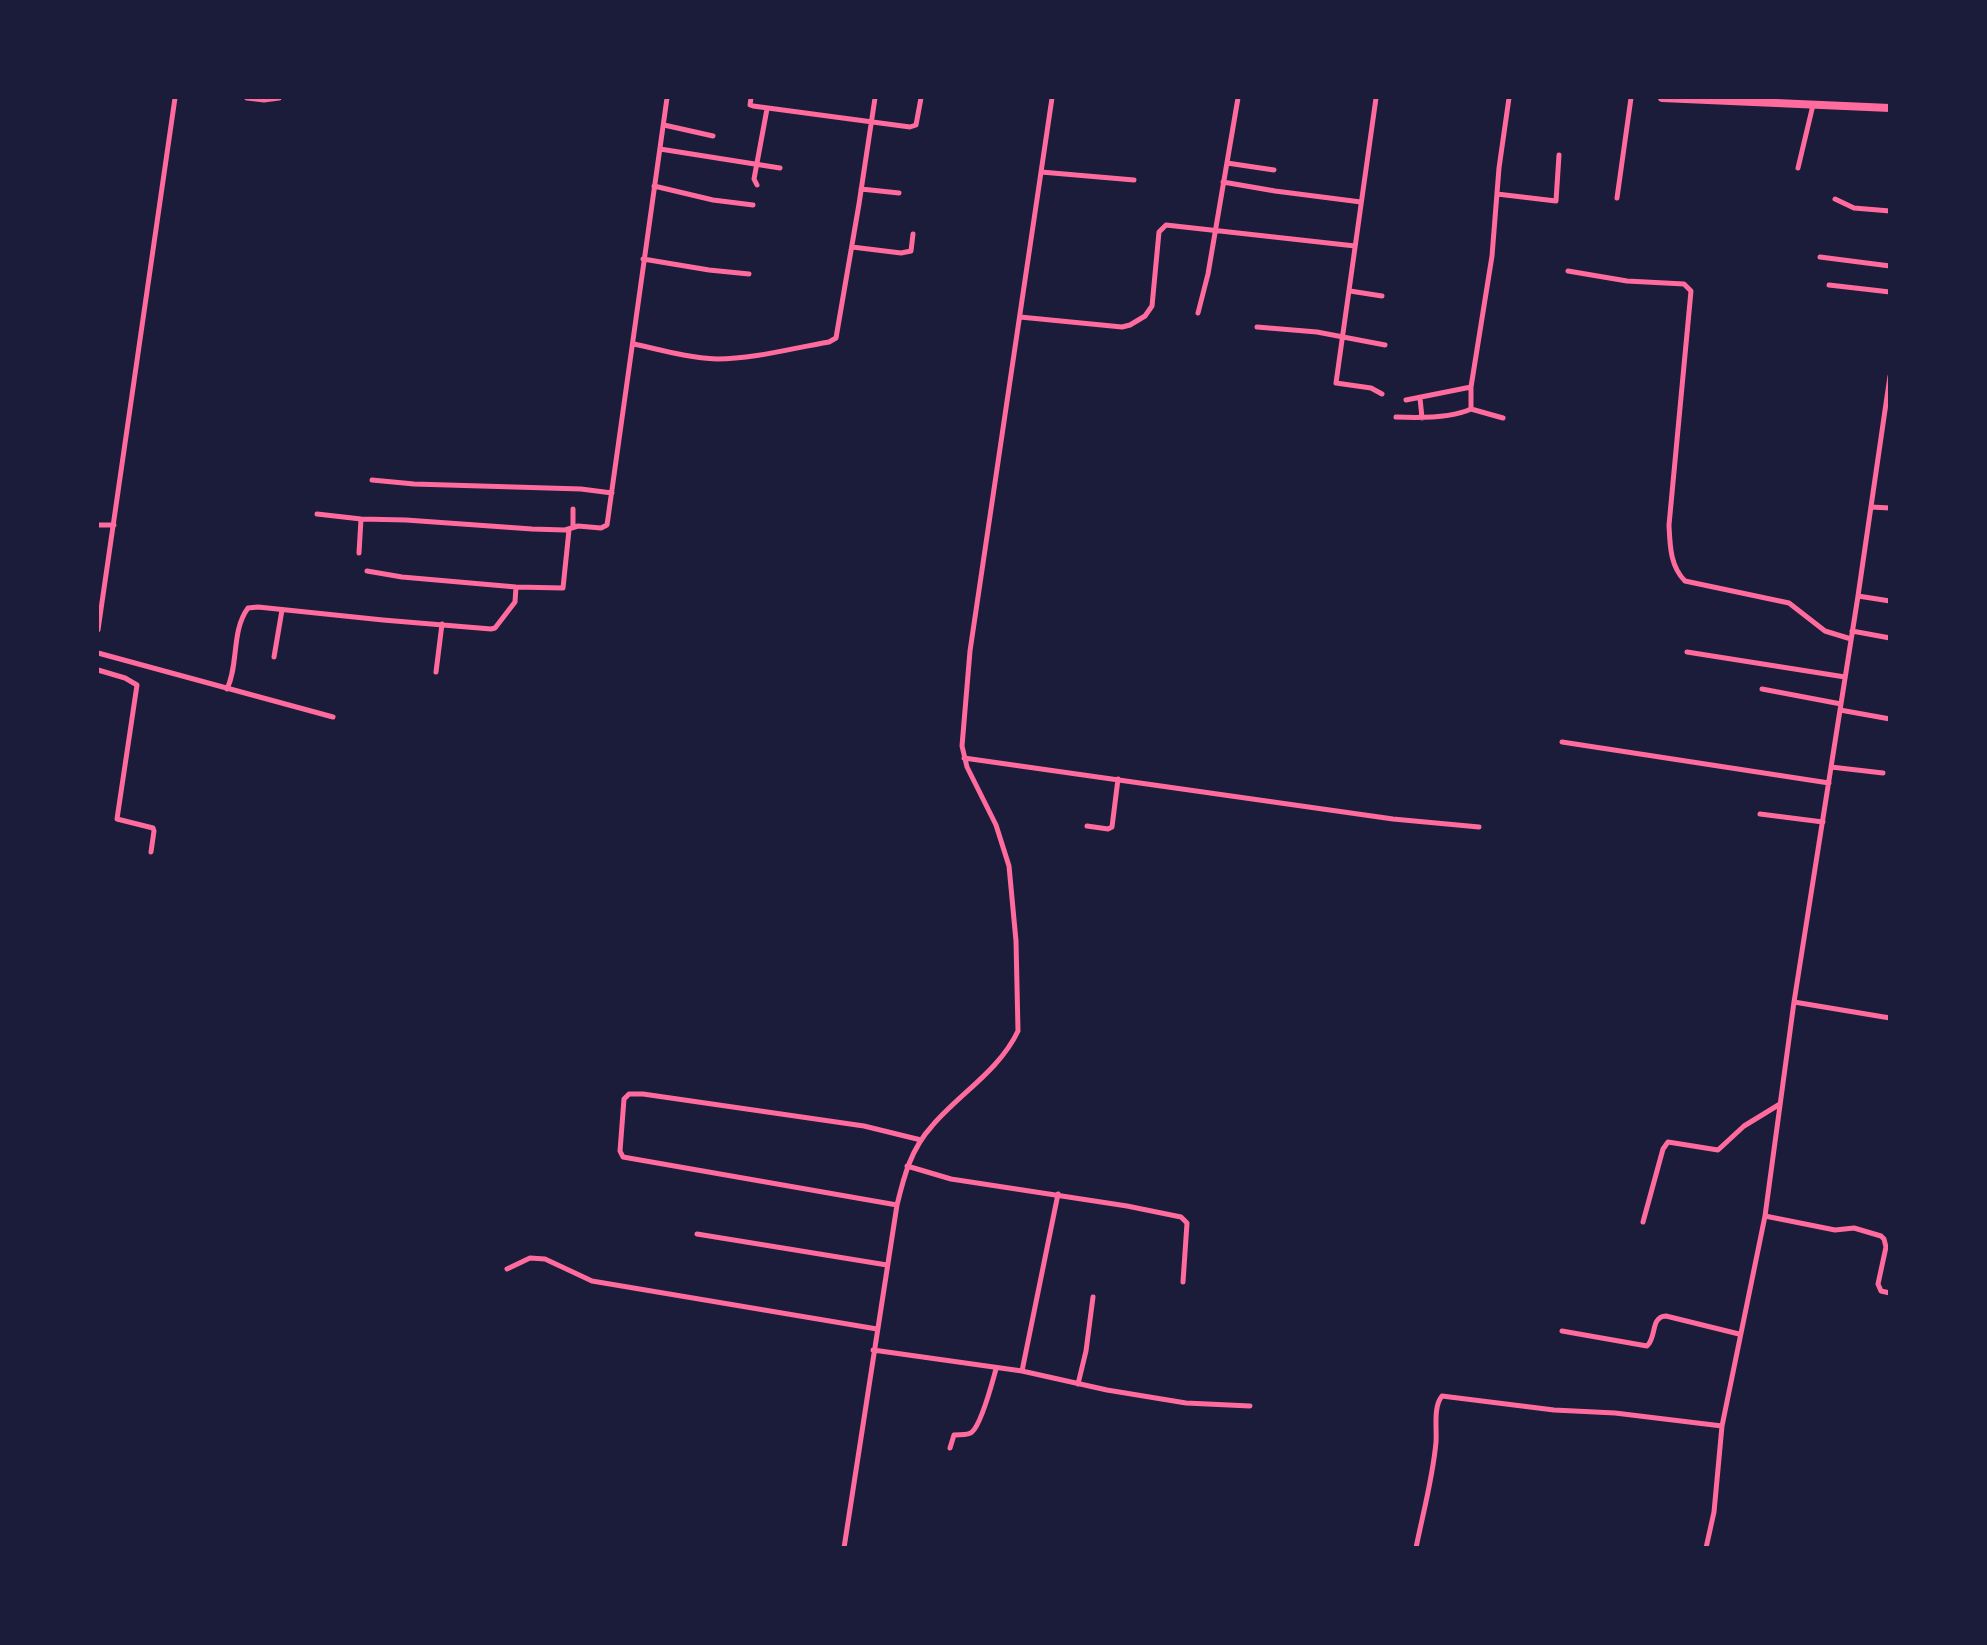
<!DOCTYPE html>
<style>
body{margin:0}
#map{position:relative;width:1987px;height:1645px;overflow:hidden;background:#1b1b3a;font-family:"Roboto Condensed",sans-serif}
canvas{display:block}
.frame{position:absolute;inset:0;border:99px solid #1b1b3a;pointer-events:none}
</style>
<div id="map">
<canvas width="1987" height="1645"></canvas>
<div class="frame"></div>
</div>
<script>
const c = document.querySelector('canvas').getContext('2d');
c.lineJoin = 'round';
function strokePath(path, color, width, dash) { c.strokeStyle = color; c.lineWidth = width; c.lineCap = dash ? 'butt' : 'round'; c.setLineDash(dash || []); c.stroke(path); }
strokePath(new Path2D(`
 M247 98 264 100 279 98
 M751 98 750 105 753 106 910 127 916 125 921 98
 M1376 98 1336 383 1371 388 1382 394
 M664 125 713 136
 M660 149 780 168
 M1227 163 1274 170
 M1798 168 1813 105
 M1041 172 1134 180
 M1223 182 1275 191 1361 202
 M757 185 754 179 767 109
 M654 186 713 200 753 205
 M861 189 899 193
 M1497 194 1556 201 1559 155
 M1617 198 1631 98
 M1835 199 1854 208 1890 211
 M852 247 901 253 911 251 913 234
 M1820 257 1890 266
 M643 259 709 270 749 274
 M1568 271 1627 281 1684 284 1691 291 1669 525C1670 545 1670 566 1685 581L1789 603 1825 631 1851 639
 M1829 285 1890 292
 M1350 291 1382 296
 M1198 313 1208 274 1238 98
 M1020 317 1122 327 1130 325 1145 316 1152 306 1159 232 1166 225 1355 246
 M1257 327 1317 332 1385 345
 M634 344C661 350 689 358 717 359 754 359 793 348 829 342L836 338 859 204 875 98
 M1420 398 1422 418
 M1406 400 1471 387
 M1396 417C1417 418 1452 418 1471 409
 M1503 418 1471 409V387L1492 256 1499 168 1509 98
 M372 480 414 484 581 489 612 493
 M1871 507 1890 508
 M317 514 361 519 406 520 532 529 565 530 578 526 601 528 607 525 667 98
 M98 525H114
 M573 527V509
 M359 553 361 519
 M367 571 402 577 516 587 563 588 569 530
 M1858 596 1890 601
 M98 630 175 98
 M1852 631 1890 638
 M1687 652 1845 677
 M98 653 333 717
 M274 657 282 610
 M98 670 125 678 137 685 117 819 153 828 154 831 151 852
 M436 672 442 624
 M227 689C239 664 231 631 248 608L258 607 383 620 491 629 495 628 515 602 516 587
 M1762 689 1841 704
 M1840 710 1890 719
 M1562 742 1829 783
 M964 758 1393 819 1479 827
 M1831 767 1883 773
 M1760 814 1823 822
 M1087 826 1108 829 1112 827 1118 779
 M1794 1002 1890 1018
 M907 1166 951 1179 1127 1206 1181 1217 1187 1223 1183 1282
 M897 1205 623 1157 620 1151 624 1099 629 1094H643L864 1126 921 1140
 M1765 1216 1835 1230 1854 1228 1881 1236 1884 1239 1886 1247 1878 1284 1881 1291 1890 1293
 M1643 1222 1663 1149 1668 1142 1718 1150 1744 1126 1780 1104
 M697 1234 887 1265
 M507 1269 530 1258 545 1259 592 1281 877 1329
 M1562 1331 1647 1346C1657 1337 1650 1317 1666 1316L1739 1334
 M873 1350 1022 1371 1107 1390 1186 1403 1250 1406
 M1022 1371 1058 1194
 M1078 1384 1086 1351 1093 1297
 M950 1448 954 1435C959 1434 968 1436 972 1432 982 1423 992 1383 996 1369
 M844 1548 897 1205C904 1176 911 1149 932 1126 959 1094 999 1071 1018 1031L1016 941 1009 866 996 825 967 767 962 746 970 651 1052 98
 M1416 1548C1423 1513 1433 1477 1436 1442 1437 1428 1433 1407 1442 1396L1554 1410 1615 1413 1722 1426
 M1706 1548 1714 1512 1722 1426 1765 1216 1794 1002 1858 596 1890 376`), '#ff6b9d', 5);
strokePath(new Path2D(`
 M1662 98 1890 108`), '#ff6b9d', 8);
</script>
